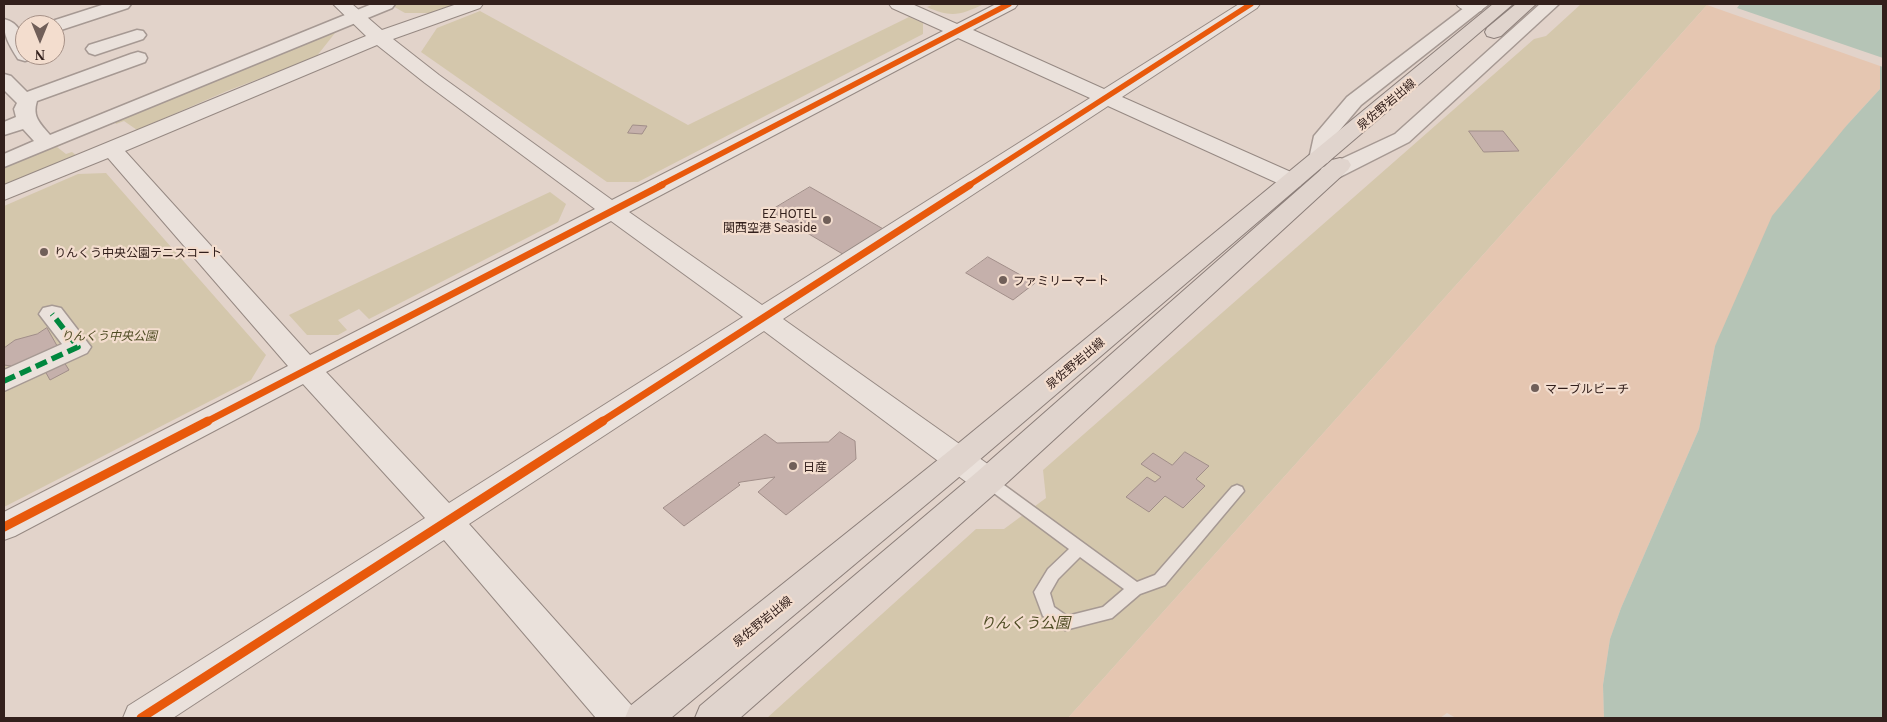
<!DOCTYPE html>
<meta charset="utf-8">
<style>
body{margin:0}
#map{position:relative;width:1887px;height:722px;overflow:hidden;background:#e2d3ca;font-family:Georgia,serif}
canvas{display:block}
.frame{position:absolute;inset:0;border:5px solid #33201c;pointer-events:none}
.north{position:absolute;left:15px;top:15px;width:50px;height:50px;box-sizing:border-box;background:#f3ddce;border:1px solid #a69187;border-radius:50%;rotate:180deg;font-size:14px;font-weight:700;line-height:20px;text-align:center;color:#33201c}
.north::after{content:'';display:block;margin:auto;width:18px;height:22px;background:#705f59;clip-path:polygon(50% 0,100% 100%,50% 72%,0 100%)}
</style>
<div id="map">
<canvas width="1887" height="722"></canvas>
<div class="frame"></div>
<div class="north">N</div>
</div>
<script>
const c = document.querySelector('canvas').getContext('2d');
c.lineJoin = 'round';
function fillPath(path, color) { c.fillStyle = color; c.fill(path, 'evenodd'); }
function strokePath(path, color, width, dash) { c.strokeStyle = color; c.lineWidth = width; c.lineCap = dash ? 'butt' : 'round'; c.setLineDash(dash || []); c.stroke(path); }
function drawText(font, color, halo, rows, align = 'center') {
  c.font = font + ' Georgia,"Noto Sans JP",serif'; c.lineWidth = 4.5; c.setLineDash([]); c.textBaseline = 'middle'; c.strokeStyle = halo; c.fillStyle = color; for (const [text, x, y, turn = 0] of rows) {
    c.save(); c.translate(x, y); c.rotate((+turn || 0) * Math.PI / 180); c.textAlign = isNaN(turn) ? turn : align; if (halo) c.strokeText(text, 0, 0); c.fillText(text, 0, 0); c.restore();
  }
}
fillPath(new Path2D(`
 M394 4 400 5 456 4 432 13H405L391 5Z
 M934 4H984C961 15 951 18 927 7Z
 M1581 4 1707 5 1068 718H767L976 529H1004L1046 498 1043 470 1534 39 1546 36Z
 M480 11 688 125 909 17 923 23V34L638 182H607L421 52 437 28Z
 M339 28 316 57 227 91 137 130 124 121 116 124 113 120 302 43 305 44Z
 M60 141 63 144 57 147 66 154 72 152 77 156 4 187V165Z
 M106 173 266 355 251 380 4 507V206L78 174Z
 M550 192 566 204 558 222 369 319 359 309 338 320 347 330 338 335H307L289 315Z`), '#d4c7ac');
fillPath(new Path2D(`
 M1707 5 1880 66V89L1847 125 1715 346 1699 429 1621 608 1610 639 1603 685 1604 718H1456L1447 713 1440 718H1068Z`), '#e5c6b1');
fillPath(new Path2D(`
 M1740 4H1883V58L1737 8Z
 M1880 66 1883 67V718H1604L1603 685 1610 639 1621 608 1699 429 1715 346 1772 216 1847 125 1880 89Z`), '#b5c4b6');
const building = new Path2D(`
 M633 125 647 126 642 134 628 133Z
 M1469 131H1503L1519 151 1484 152Z
 M810 187 885 230 846 256 770 211Z
 M988 257 1035 283 1013 300 966 273Z
 M47 328 60 351 4 375 11 366 4 365V348L15 340 37 334Z
 M64 362 69 370 50 380 45 371Z
 M840 432 855 441 856 459 786 515 758 492 775 477 741 482 738 483 740 485 684 526 663 508 765 434 777 443 828 442Z
 M1185 452 1209 466 1196 479 1205 486 1183 508 1165 496 1149 512 1126 497 1147 477 1155 482 1161 477 1141 464 1153 453 1172 465Z`);
fillPath(building, '#c5b0ab');
strokePath(building, '#a18e89', 1);
const lane = new Path2D(`
 M988 476 993 477 1137 582 1155 575 1232 487 1237 485 1242 487 1244 491 1165 585 1140 594 1112 618 1065 630 1043 616 1034 592 1048 569 1069 549 983 485 981 481 983 477ZM1080 557 1124 589 1103 607 1067 616 1054 607 1050 593 1058 579Z`);
const street = new Path2D(`
 M105 4H131L128 8 61 30 55 31V25H47L49 22Z
 M372 4H395L392 8 4 167V154L34 141 23 129 4 135V122L16 117 14 109 17 103 4 90V74L11 76 27 92 131 54 138 52 145 54 147 58 145 62 37 101C32 117 40 123 50 135Z
 M1469 4H1489L1361 105 1334 137 1331 159 1327 163 1320 165 1313 163 1309 159 1314 136 1347 97Z
 M1540 4H1559L1409 142 1338 178 1330 179 1322 178 1319 173 1322 168 1395 134Z
 M4 19C21 23 25 39 25 55H34L32 59 25 61 18 59C9 45 3 35 4 19Z
 M137 30 143 31 146 35 143 39 95 55 89 53 86 49 89 45Z
 M52 306 61 308 91 347 87 353 4 391V370L62 344 39 314 43 308Z`);
const secondary = new Path2D(`
 M333 4H352L382 30 457 4H483L480 8 393 39 439 75 612 200 943 31 892 8 889 4H912L957 24 996 4H1018L1015 8 973 30 1104 89 1239 4H1260L1257 8 1122 97 1300 176 1303 181 1300 186 1292 188 1284 186 1108 106 783 319 999 472 1003 481 999 490 988 493 977 490 764 331 469 524 632 706 637 718H596L444 540 173 718H123L128 706 425 518 303 384 15 536 4 540V512L288 366 108 158 4 200V185L366 36ZM958 38 1090 98 762 305 629 212ZM377 45 425 83 595 209 310 355 125 151ZM611 221 743 317 449 503 326 372Z
 M1456 4H1482L1484 7 1481 11C1473 13 1461 11 1456 4Z`);
const primary = new Path2D(`
 M1493 4H1513L971 467 671 718H625L630 706 949 451Z
 M1516 4H1536L1501 36 1494 38 1487 36 1485 32 1487 28Z
 M1340 158 1348 160 1351 165 1348 170 999 490 740 718H695L700 706 977 472 1332 160Z`);
strokePath(lane, '#a69993', 3);
strokePath(street, '#a69993', 3);
strokePath(secondary, '#968983', 2);
strokePath(primary, '#8c7f7a', 2);
fillPath(lane, '#eae1db');
fillPath(street, '#eae1db');
fillPath(secondary, '#eae1db');
fillPath(primary, '#e0d4cd');
strokePath(new Path2D(`
 M4 381 78 347 52 314`), '#00873e', 5.5, [12, 5.5]);
strokePath(new Path2D(`
 M659 186 1009 4
 M968 186 1251 4`), '#e8590c', 5.5);
strokePath(new Path2D(`
 M206 422 662 185
 M601 422 970 185`), '#e8590c', 7);
strokePath(new Path2D(`
 M4 527 208 421
 M141 718 603 421`), '#e8590c', 9);
for (const [x, y, r, color] of [
 [827,220,5,"#705f59"],
 [44,252,5,"#705f59"],
 [1003,280,5,"#705f59"],
 [1535,388,5,"#705f59"],
 [793,466,5,"#705f59"]
]) { const dot = new Path2D(); dot.arc(x, y, r, 0, 2 * Math.PI); c.fillStyle = color; c.fill(dot); strokePath(dot, '#f3ddce', 2); }
drawText('12px', '#33201c', '#f3ddce', [
 ["泉佐野岩出線",1386,104,-40],
 ["泉佐野岩出線",1075,363,-40],
 ["泉佐野岩出線",762,621,-39]
]);
drawText('12px', '#33201c', '#f3ddce', [
 ["EZ HOTEL",817,213,"right"],
 ["関西空港 Seaside",817,227,"right"],
 ["りんくう中央公園テニスコート",54,252],
 ["ファミリーマート",1013,280],
 ["マーブルビーチ",1545,388],
 ["日産",803,466]
], 'left');
drawText('italic 12px', '#4f4c24', '#f3ddce', [
 ["りんくう中央公園",109,335]
]);
drawText('italic 15px', '#4f4c24', '#f3ddce', [
 ["りんくう公園",1025,622]
]);
</script>
